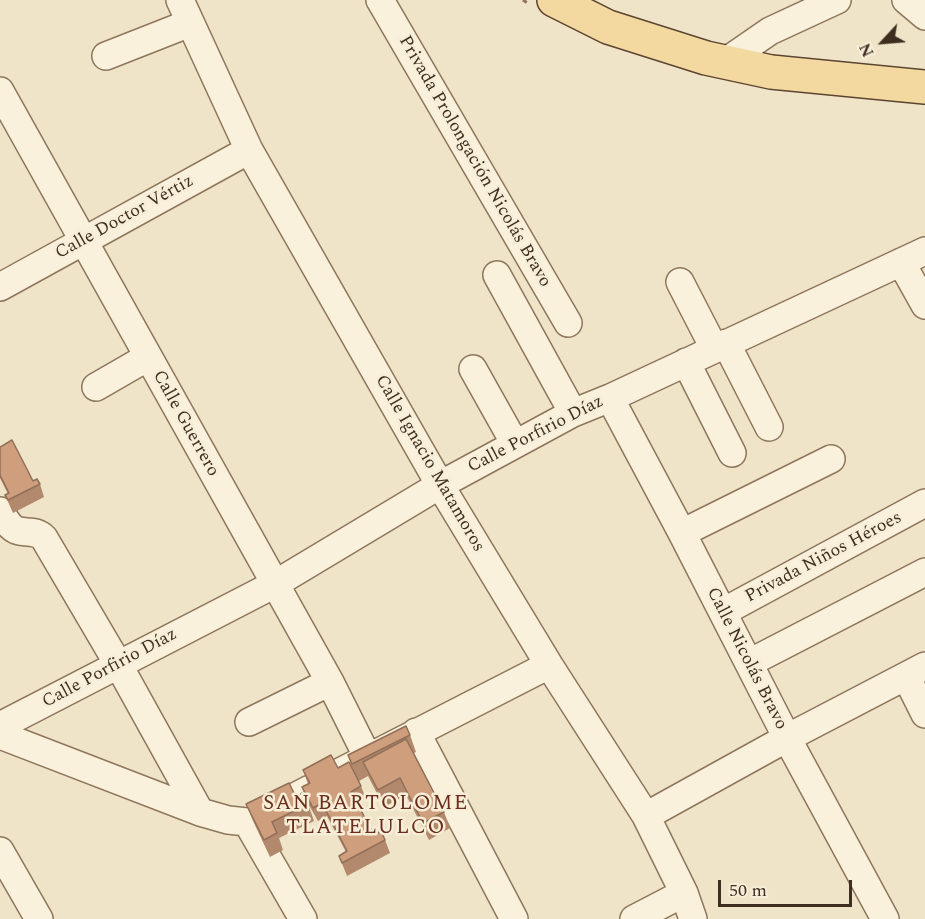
<!DOCTYPE html>
<meta charset="utf-8">
<style>
body{margin:0}
#map{position:relative;width:925px;height:919px;overflow:hidden;background:#f0e4c8;font-family:Spectral,serif}
canvas{display:block}
.north{position:absolute;left:853px;top:12px;width:60px;height:60px;-webkit-text-stroke:4px #f7eed8;paint-order:stroke;rotate:244deg;font-size:16px;font-weight:700;line-height:24px;text-align:center;color:#3d2e20}
.north::after{content:'';display:block;margin:auto;width:21px;height:27px;background:#3d2e20;clip-path:polygon(50% 0,100% 100%,50% 72%,0 100%)}
.scale{position:absolute;left:718px;top:880px;width:134px;height:27px;box-sizing:border-box;border:3px solid #3d2e20;border-top:0;padding-left:8px;font-size:18px;line-height:21px;white-space:nowrap;color:#3d2e20;-webkit-text-stroke:4px #f7eed8;paint-order:stroke}
</style>
<div id="map">
<canvas width="925" height="919"></canvas>
<div class="north">N</div>
<div class="scale">50 m</div>
</div>
<script>
const c = document.querySelector('canvas').getContext('2d');
c.lineJoin = 'round';
function strokePath(path, color, width, dash) { c.strokeStyle = color; c.lineWidth = width; c.lineCap = dash ? 'butt' : 'round'; c.setLineDash(dash || []); c.stroke(path); }
function fillPath(path, color) { c.fillStyle = color; c.fill(path, 'evenodd'); }
function drawText(font, color, halo, rows, align = 'center') {
  c.font = font + ' Spectral,serif'; c.lineWidth = 5; c.setLineDash([]); c.textBaseline = 'middle'; c.strokeStyle = halo; c.fillStyle = color; for (const [text, x, y, turn = 0] of rows) {
    c.save(); c.translate(x, y); c.rotate((+turn || 0) * Math.PI / 180); c.textAlign = isNaN(turn) ? turn : align; if (halo) c.strokeText(text, 0, 0); c.fillText(text, 0, 0); c.restore();
  }
}
const minor = new Path2D(`
 M180 0 249 150 440 485 549 665 646 816 684 893 693 919
 M380 0 568 323
 M906 0 925 16
 M106 56 190 23
 M725 62 770 31 837 0
 M0 91 330 682 368 758
 M901 262 925 305
 M497 275 573 413
 M680 282 714 348
 M0 287 249 150
 M726 343 769 427
 M686 362 732 453
 M473 369 515 444
 M96 387 148 357
 M610 398 682 533 787 738 885 919
 M0 511C4 517 9 527 16 530 26 534 35 529 44 538L118 664 200 812
 M682 533 831 459
 M723 612 925 503
 M749 663 925 572
 M906 676 925 714
 M249 722 330 682
 M0 726 275 584 440 485 573 413 610 398 925 251
 M416 732 514 919
 M0 735 200 812 228 820 247 822
 M338 773 549 665
 M264 813 310 789
 M646 816 787 738 925 666
 M247 822 303 919
 M0 851 39 919
 M634 919 684 893`);
const major = new Path2D(`
 M554 0 608 27 706 58 771 72 925 87`);
strokePath(minor, '#8d765c', 30);
strokePath(major, '#5b4430', 36);
strokePath(new Path2D(`
 M523 0 529 4`), '#8d765c', 3, [4.5, 3]);
strokePath(minor, '#faf1dc', 27);
strokePath(major, '#f3d9a0', 33);
fillPath(new Path2D(`
 M0 447 33 481 40 484 44 497 13 513 5 495 8 494 0 478Z
 M410 735 416 752 414 753 444 812 450 828 429 840 406 795 384 807 368 776 359 781 366 799 358 803 374 835 385 840 390 853 347 876 339 856 346 852 327 816 318 821 306 800 302 787 308 784 303 770 338 768 353 771 348 755Z
 M296 797 308 804 314 821 279 838 283 850 270 857 253 821 246 804Z`), '#b2896c');
const building = new Path2D(`
 M12 440 33 481 37 479 40 484 8 500 5 495 9 493 0 475V447Z
 M406 726 410 735 352 764 348 755Z
 M406 739 444 812 423 823 400 778 378 790 363 762Z
 M331 755 338 768 349 762 361 786 351 792 374 835 381 831 385 840 342 863 339 856 347 851 322 803 313 808 302 787 310 783 303 770Z
 M289 783 296 797 302 793 308 804 272 822 277 833 264 840 246 804Z`);
fillPath(building, '#cf9f7d');
strokePath(building, '#916f58', 1.5);
drawText('18px', '#3d2e20', '#f7eed8', [
 ["Privada Prolongación Nicolás Bravo",474,162,60],
 ["Calle Doctor Vértiz",125,218,-29],
 ["Calle Guerrero",185,424,61],
 ["Calle Porfirio Díaz",536,435,-27],
 ["Calle Ignacio Matamoros",429,464,60],
 ["Privada Niños Héroes",824,558,-28],
 ["Calle Nicolás Bravo",746,659,63],
 ["Calle Porfirio Díaz",110,669,-28]
]);
c.letterSpacing = '1.5px';
drawText('21px', '#6b2e1e', '#f7eed8', [
 ["SAN BARTOLOME",366,805],
 ["TLATELULCO",366,829]
]);
c.letterSpacing = '0px';
</script>
